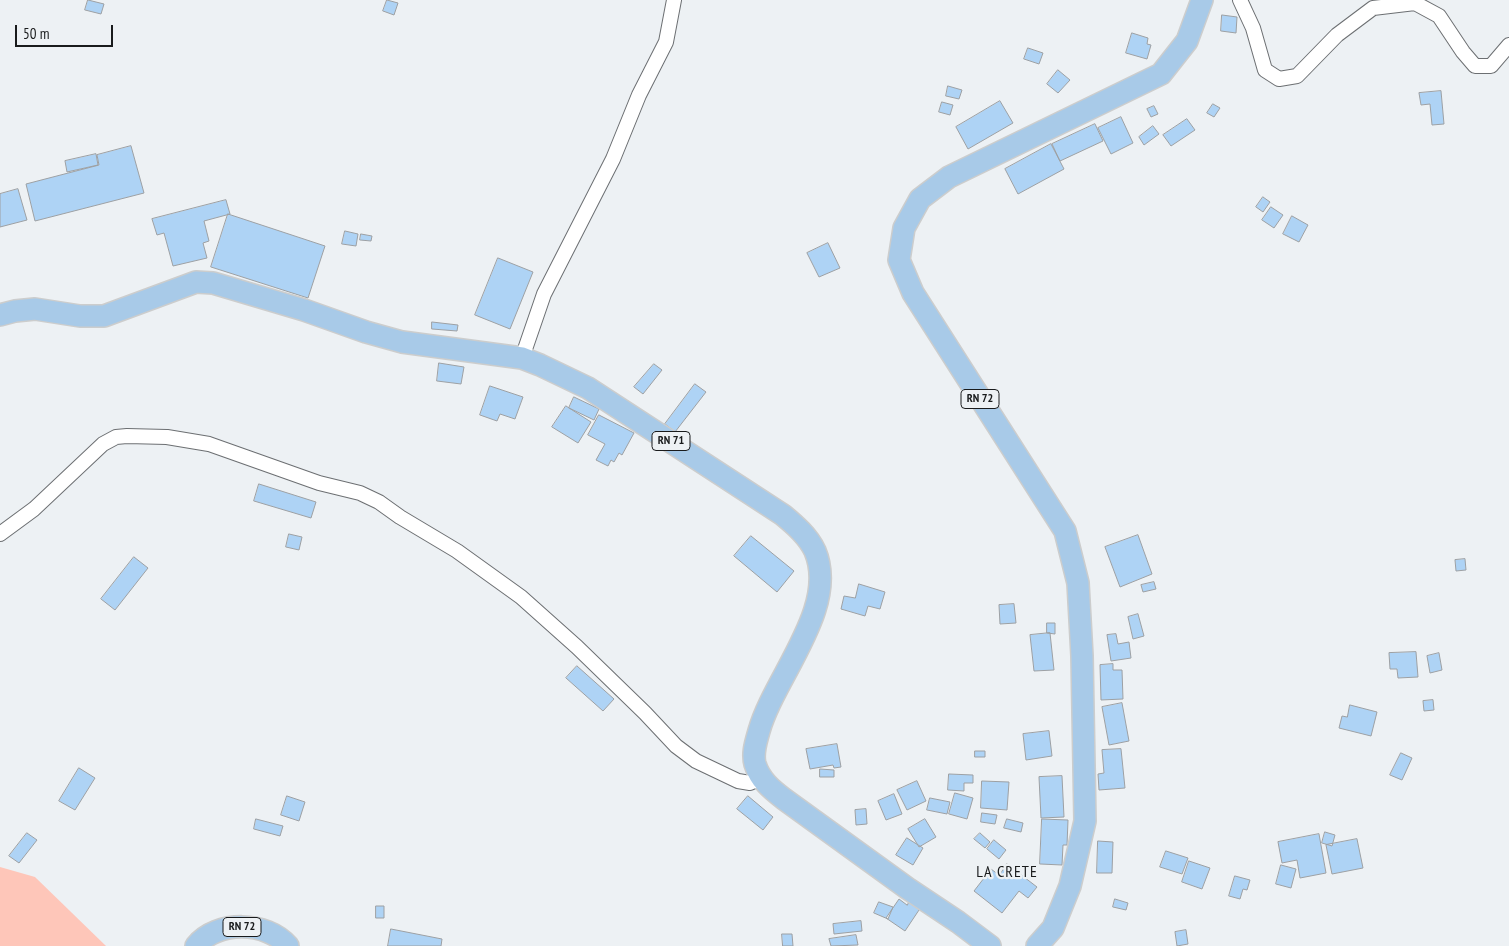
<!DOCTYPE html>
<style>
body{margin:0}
#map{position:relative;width:1509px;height:946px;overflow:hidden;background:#edf1f4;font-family:"PT Sans Narrow",sans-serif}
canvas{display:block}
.scale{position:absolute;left:15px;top:25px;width:98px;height:22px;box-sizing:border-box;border:2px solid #191b1c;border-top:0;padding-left:6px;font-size:15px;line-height:18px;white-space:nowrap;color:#191b1c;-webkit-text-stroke:4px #edf1f4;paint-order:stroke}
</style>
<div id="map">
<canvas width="1509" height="946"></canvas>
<div class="scale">50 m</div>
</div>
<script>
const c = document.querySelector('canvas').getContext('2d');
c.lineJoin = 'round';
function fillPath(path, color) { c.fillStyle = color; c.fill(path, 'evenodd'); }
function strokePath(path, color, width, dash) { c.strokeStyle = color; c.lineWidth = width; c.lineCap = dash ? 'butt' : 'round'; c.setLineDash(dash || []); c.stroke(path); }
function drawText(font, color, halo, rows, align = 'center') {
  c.font = font + ' "PT Sans Narrow",sans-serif'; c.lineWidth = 4.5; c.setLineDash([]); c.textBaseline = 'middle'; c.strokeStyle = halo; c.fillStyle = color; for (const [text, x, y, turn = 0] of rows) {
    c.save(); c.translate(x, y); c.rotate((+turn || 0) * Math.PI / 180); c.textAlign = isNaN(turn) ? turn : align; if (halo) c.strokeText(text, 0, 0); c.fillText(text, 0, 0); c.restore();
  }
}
fillPath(new Path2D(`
 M0 867 35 877 106 946H0Z`), '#fec6b9');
const building = new Path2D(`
 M88 0 104 4 101 14 85 10Z
 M387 0 398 3 394 15 383 11Z
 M1222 15 1237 17 1236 33 1221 31Z
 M1132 33 1148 38 1147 44 1151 45 1147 59 1126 53Z
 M1028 48 1043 53 1039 64 1024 59Z
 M1058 70 1070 80 1058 93 1047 84Z
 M948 86 962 90 959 99 946 96Z
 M1441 91 1444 124 1432 125 1430 104 1421 105 1419 93Z
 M1000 101 1013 123 968 149 956 127Z
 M942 102 953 105 950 115 939 112Z
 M1213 104 1220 108 1214 117 1207 113Z
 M1154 106 1158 114 1151 117 1147 109Z
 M1121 117 1133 143 1111 154 1098 128Z
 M1187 119 1195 130 1171 146 1163 135Z
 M1095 124 1103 141 1060 161 1052 144Z
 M1153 126 1159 134 1144 145 1139 137Z
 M1051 144 1064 169 1018 194 1005 169Z
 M131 146 144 193 35 221 26 184 99 165 97 155Z
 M96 154 98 165 67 172 65 161Z
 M18 189 27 220 0 227V194Z
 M1263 197 1270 202 1263 212 1256 207Z
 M226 200 230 214 204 221 209 241 203 243 207 258 173 266 164 233 157 235 152 219Z
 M1271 207 1283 215 1274 228 1262 220Z
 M228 214 325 246 308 298 211 267Z
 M1292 216 1308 225 1299 242 1283 234Z
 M345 231 358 234 356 246 342 244Z
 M361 234 372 236 371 241 360 240Z
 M828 243 840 268 819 277 807 253Z
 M498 258 533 272 510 329 475 315Z
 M432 322 458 325 457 331 432 329Z
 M439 363 464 367 461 384 437 381Z
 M654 364 662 370 643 394 634 387Z
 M695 384 706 392 675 432 665 424Z
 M490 386 523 397 515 419 500 414 497 421 480 415Z
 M574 397 599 409 594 420 569 408Z
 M566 406 591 422 578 443 552 427Z
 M599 415 634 433 622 455 619 453 614 462 611 460 608 466 596 460 605 444 588 435Z
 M259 484 316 502 311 518 254 501Z
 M289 534 302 537 299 550 286 547Z
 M1138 535 1152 574 1120 587 1105 547Z
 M751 536 794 571 777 592 734 556Z
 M134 557 148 568 115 610 101 599Z
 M1465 559 1466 570 1456 571 1455 560Z
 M1154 582 1156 589 1143 592 1141 585Z
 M859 584 885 592 880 609 868 606 865 616 841 609 844 596 855 598Z
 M1014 604 1016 623 1000 624 999 605Z
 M1138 614 1144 636 1133 639 1128 617Z
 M1047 623H1055V634L1047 633Z
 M1050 633 1054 670 1034 671 1030 635Z
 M1116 634 1118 644 1129 642 1131 658 1111 661 1107 635Z
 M1416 652 1418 677 1398 678 1397 669H1390L1389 653Z
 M1439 653 1442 670 1430 673 1427 656Z
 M1113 664V670H1122L1123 699 1101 700 1100 665Z
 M577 666 614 699 603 711 566 678Z
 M1433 700 1434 710 1424 711 1423 701Z
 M1122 703 1129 741 1109 745 1102 707Z
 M1350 705 1377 712 1371 736 1339 728 1342 716 1347 717Z
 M1049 731 1052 756 1026 760 1023 734Z
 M837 744 841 767 834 768 833 765 810 769 806 749Z
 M1121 749 1125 788 1099 790 1098 774 1104 773 1102 750Z
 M975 751H985V757H975Z
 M1401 753 1412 758 1402 780 1390 775Z
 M79 768 95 778 75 810 59 801Z
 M820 769 834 770V777H820Z
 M949 774 973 775V783H964V791L948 790Z
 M1062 776 1064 817 1041 818 1039 777Z
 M917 781 926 801 907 810 897 790Z
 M982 781 1009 782 1007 810 981 808Z
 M955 793 973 798 967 819 949 814Z
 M894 794 902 814 886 820 878 801Z
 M287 796 305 802 299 821 281 815Z
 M748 796 773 817 763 830 737 809Z
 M930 798 950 802 947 814 927 810Z
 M866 809 867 824 856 825 855 810Z
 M982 813 997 815 995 824 981 822Z
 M256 819 283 826 280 836 254 829Z
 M925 819 936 837 919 847 908 829Z
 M1007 819 1023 823 1021 832 1004 828Z
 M1042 819 1068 820 1067 845H1063L1062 865 1040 864Z
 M1325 832 1335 835 1332 846 1322 843Z
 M27 833 37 840 19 863 9 856Z
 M980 833 990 842 985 848 974 839Z
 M1319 834 1326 873 1300 878 1297 860 1282 863 1278 842Z
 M907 838 923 848 913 865 896 855Z
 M1357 839 1363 868 1332 874 1326 845Z
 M994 840 1006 850 999 859 987 849Z
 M1098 841 1113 842 1112 873H1097Z
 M1166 851 1188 858 1182 874 1160 867Z
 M1189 861 1210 868 1202 889 1182 882Z
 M1007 864 1037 887 1028 898 1019 891 1002 913 974 891 991 869 999 875Z
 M1281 865 1296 869 1291 888 1276 884Z
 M1235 876 1250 880 1247 890 1243 889 1240 899 1229 896Z
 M912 896 923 904 905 931 886 918 899 899 907 905Z
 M1115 899 1128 903 1126 910 1113 907Z
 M879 902 893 907 888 919 874 913Z
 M376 906H384V918H376Z
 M861 921 862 931 834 934 833 924Z
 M391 929 442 939 441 946H388Z
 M1186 930 1188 944 1177 946 1175 932Z
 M782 934H792L793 946H783Z
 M856 935 858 945 831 946 829 939Z`);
fillPath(building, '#aed3f5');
strokePath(building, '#9da0a3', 1);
const street = new Path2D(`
 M1240 0 1253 28 1265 70 1279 79 1297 76 1337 35 1373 8 1415 3 1439 16 1463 52 1475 66H1491L1509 45
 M522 358 544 294 613 159 639 95 666 42 674 0
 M0 534 34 509 103 444 116 437 127 436 167 437 209 444 319 483 360 493 379 502 400 517 457 551 521 597 577 647 645 713 676 746 696 761 738 781 750 783 761 778`);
const primary = new Path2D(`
 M0 315 15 311 35 309 80 316H104L196 282 213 283 304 310 366 332 402 342 522 358 540 365 588 388 783 515C795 525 808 536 815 551 839 608 774 677 759 731 756 742 752 753 755 764 760 780 771 789 784 799L907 888 958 922 990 946
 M196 946C217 920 267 921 288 946
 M1037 946 1053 928 1070 886 1085 821 1082 656 1078 583 1065 531 913 293 899 260 904 228 920 199 949 177 1161 74 1187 41 1202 0`);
strokePath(street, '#6c6f72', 16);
strokePath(primary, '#cccdcd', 24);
strokePath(street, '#fff', 14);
strokePath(primary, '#a8cae8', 21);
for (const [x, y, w] of [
 [980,399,38],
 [671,441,38],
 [242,927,38]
]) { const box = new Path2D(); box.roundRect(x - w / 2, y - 9.5, w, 19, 4); c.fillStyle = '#edf1f4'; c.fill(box); strokePath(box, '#191b1c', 1); }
drawText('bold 12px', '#191b1c', null, [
 ["RN 72",980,399],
 ["RN 71",671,441],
 ["RN 72",242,927]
]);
c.letterSpacing = '1px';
drawText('16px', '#191b1c', '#edf1f4', [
 ["LA CRETE",1007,872]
]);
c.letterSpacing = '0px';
</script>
